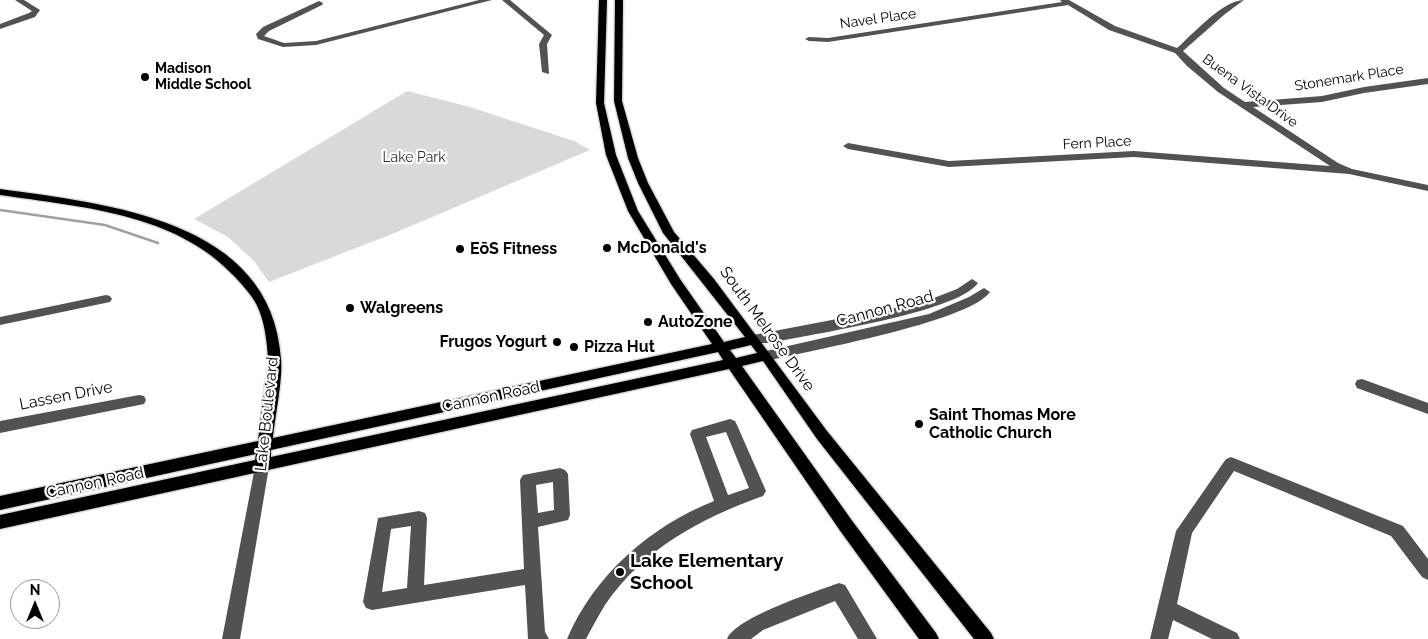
<!DOCTYPE html>
<meta charset="utf-8">
<style>
body{margin:0}
#map{position:relative;width:1428px;height:639px;overflow:hidden;background:#fff;font-family:Raleway,sans-serif}
canvas{display:block}
.north{position:absolute;left:10px;top:579px;width:50px;height:50px;box-sizing:border-box;background:#fff;border:1px solid #999;border-radius:50%;rotate:0deg;font-size:14px;font-weight:700;line-height:20px;text-align:center;color:#000}
.north::after{content:'';display:block;margin:auto;width:18px;height:22px;background:#000;clip-path:polygon(50% 0,100% 100%,50% 72%,0 100%)}
</style>
<div id="map">
<canvas width="1428" height="639"></canvas>
<div class="north">N</div>
</div>
<script>
const c = document.querySelector('canvas').getContext('2d');
c.lineJoin = 'round';
function fillPath(path, color) { c.fillStyle = color; c.fill(path, 'evenodd'); }
function strokePath(path, color, width, dash) { c.strokeStyle = color; c.lineWidth = width; c.lineCap = dash ? 'butt' : 'round'; c.setLineDash(dash || []); c.stroke(path); }
function drawText(font, color, halo, rows, align = 'center') {
  c.font = font + ' Raleway,sans-serif'; c.lineWidth = 4.5; c.setLineDash([]); c.textBaseline = 'middle'; c.strokeStyle = halo; c.fillStyle = color; for (const [text, x, y, turn = 0] of rows) {
    c.save(); c.translate(x, y); c.rotate((+turn || 0) * Math.PI / 180); c.textAlign = isNaN(turn) ? turn : align; if (halo) c.strokeText(text, 0, 0); c.fillText(text, 0, 0); c.restore();
  }
}
fillPath(new Path2D(`
 M407 91 470 107 574 141 590 150 397 232 269 282 254 261 228 237 194 219Z`), '#d9d9d9');
strokePath(new Path2D(`
 M0 210 105 225 158 243`), '#a0a0a0', 2.5);
const major = new Path2D(`
 M599 0H607L604 103 616 155 638 211 680 279 724 342 745 337 663 233 638 183 628 158 614 101 615 0H623L622 101 638 158 648 183 674 232 714 279 827 431 991 633 994 639H974L817 439 763 361 742 366 853 522 936 633 939 639H919L841 532 729 369 268 470 262 473 259 472 0 529V515L255 460 256 454 0 510V496L258 441C260 422 263 404 265 385 266 376 269 367 268 358 267 343 265 325 259 310 254 297 244 287 235 277 176 213 81 207 0 195V189C107 204 272 219 281 359 283 380 275 416 273 438L712 344 671 284 628 211 606 155 596 103ZM751 345 757 353 736 358 730 350ZM718 352 723 360 271 457V450Z`);
strokePath(major, '#dbdbdb', 3);
fillPath(new Path2D(`
 M15 0H24L40 10 35 17 0 29V24L29 13 32 11Z
 M479 0H492L316 45 283 47 258 39 256 34 263 27 319 1 323 3 322 5 269 31 264 36 284 43 316 41Z
 M502 0H510L552 35 547 44 549 74 542 72 539 44 544 35Z
 M1060 0H1069L1115 26 1177 48C1193 34 1223 0 1244 0L1225 14 1183 51 1224 88 1245 102 1322 96 1364 87 1428 78V84L1364 93 1322 102 1253 107 1338 163 1352 169 1428 185V191L1349 174 1134 157 949 167 848 149 843 146 848 143 949 161 1134 151 1330 166 1218 92 1187 66 1175 53 1109 30 1068 5 828 42 809 41 805 39 809 37 828 38 1062 2Z
 M972 279 978 283C957 313 810 334 770 343H748L747 340 748 337 753 335 921 303 957 289Z
 M984 288 990 292C969 322 808 351 766 361L761 359 759 356 761 353 766 351 929 314 969 297Z
 M106 295 110 296 112 299 110 302 0 325V317Z
 M1362 379 1428 403V414L1357 388 1355 384 1357 380Z
 M139 395 144 396 146 400 144 404 0 433V421Z
 M730 419 735 421 737 425 766 491 763 496C701 518 643 549 605 605 598 616 592 628 586 639H567C594 575 651 526 714 501L690 434 692 430ZM726 432 749 488 728 495 706 437Z
 M1231 457 1403 526 1428 559V580L1422 577 1391 536 1234 471 1192 533 1177 604 1237 633 1240 639H1212L1173 620 1168 639H1150L1176 531 1226 459Z
 M262 461 267 463 269 467 240 639H222L255 467 257 463Z
 M560 468 565 470 568 474 570 515 568 520 538 527 545 632 549 639H528L525 585 372 610 366 608 363 602 378 518 419 511 425 513 427 518 424 585 524 569 520 480 523 475ZM553 482 554 510 538 513 536 485ZM411 526 407 588 382 592 391 529Z
 M839 583 845 585 877 639H858L835 601 763 630 751 639H727C736 617 815 592 839 583Z`), '#525252');
fillPath(major, '#000');
for (const [x, y, r, color] of [
 [145,77,5,"#000"],
 [607,248,5,"#000"],
 [460,249,5,"#000"],
 [350,308,5,"#000"],
 [648,322,5,"#000"],
 [557,342,5,"#000"],
 [574,347,5,"#000"],
 [919,424,5,"#000"],
 [620,572,5,"#000"]
]) { const dot = new Path2D(); dot.arc(x, y, r, 0, 2 * Math.PI); c.fillStyle = color; c.fill(dot); strokePath(dot, '#fff', 2); }
drawText('14px', '#000', '#fff', [
 ["Navel Place",878,19,-8],
 ["Stonemark Place",1349,78,-9],
 ["Buena Vista Drive",1250,91,36],
 ["Fern Place",1097,143,-3]
]);
drawText('bold 14px', '#000', '#fff', [
 ["Madison",155,69],
 ["Middle School",155,85]
], 'left');
drawText('14px', '#303030', '#fff', [
 ["Lake Park",414,158]
]);
drawText('bold 16px', '#000', '#fff', [
 ["McDonald's",617,248],
 ["EōS Fitness",470,249],
 ["Walgreens",360,308],
 ["AutoZone",658,322],
 ["Frugos Yogurt",547,342,"right"],
 ["Pizza Hut",584,347],
 ["Saint Thomas More",929,415],
 ["Catholic Church",929,433]
], 'left');
drawText('16px', '#000', '#fff', [
 ["Cannon Road",885,309,-15],
 ["South Melrose Drive",767,329,54],
 ["Lassen Drive",66,396,-11],
 ["Cannon Road",491,397,-12],
 ["Lake Boulevard",267,414,-84],
 ["Cannon Road",95,483,-12]
]);
drawText('bold 19px', '#000', '#fff', [
 ["Lake Elementary",630,561],
 ["School",630,583]
], 'left');
</script>
